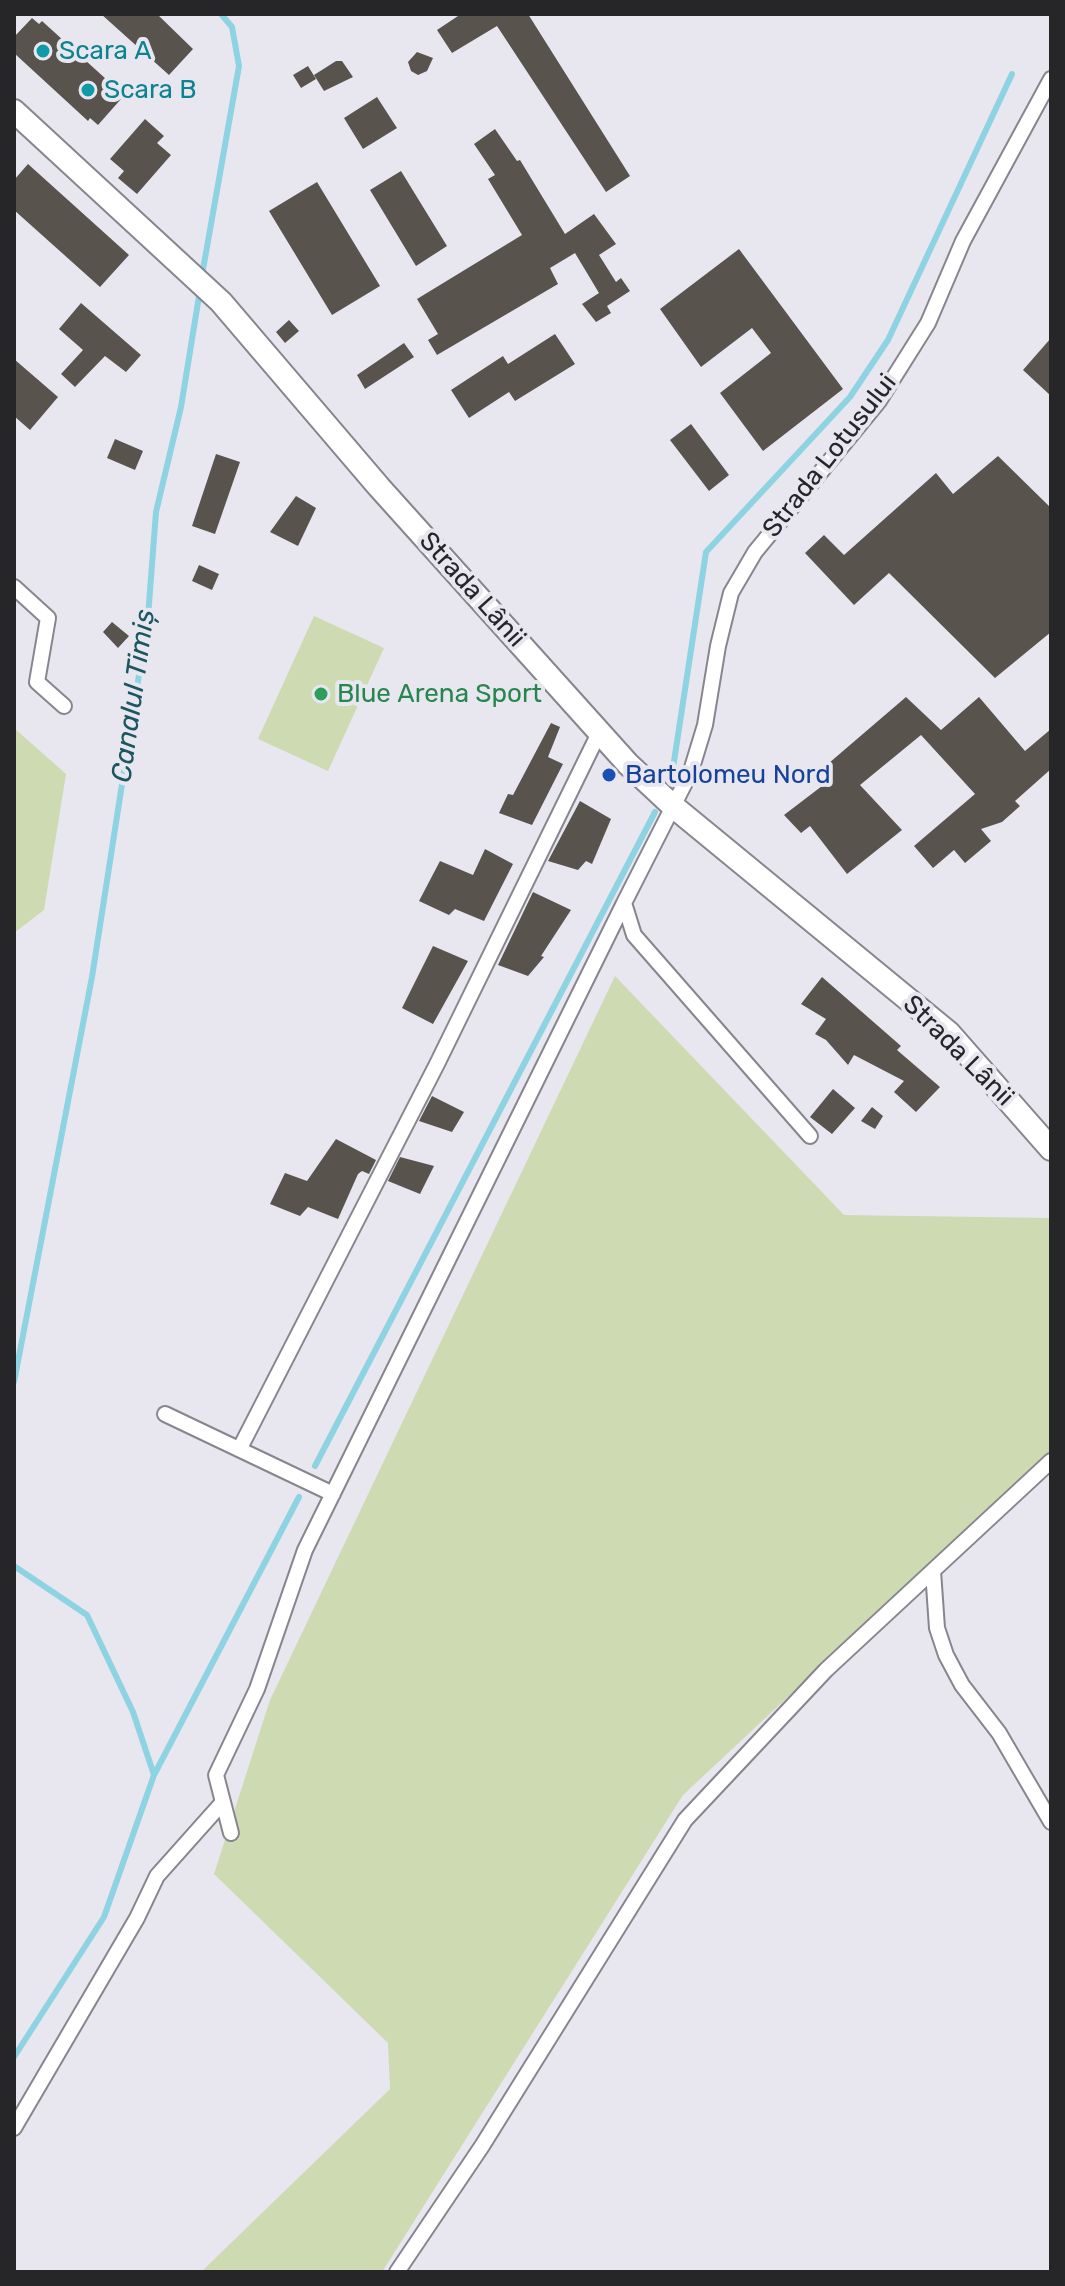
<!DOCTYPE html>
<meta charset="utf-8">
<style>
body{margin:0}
#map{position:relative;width:1065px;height:2286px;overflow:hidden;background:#e8e7f0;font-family:Rubik,sans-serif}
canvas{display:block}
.frame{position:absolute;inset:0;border:16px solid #262528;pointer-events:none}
</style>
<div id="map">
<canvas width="1065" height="2286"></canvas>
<div class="frame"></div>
</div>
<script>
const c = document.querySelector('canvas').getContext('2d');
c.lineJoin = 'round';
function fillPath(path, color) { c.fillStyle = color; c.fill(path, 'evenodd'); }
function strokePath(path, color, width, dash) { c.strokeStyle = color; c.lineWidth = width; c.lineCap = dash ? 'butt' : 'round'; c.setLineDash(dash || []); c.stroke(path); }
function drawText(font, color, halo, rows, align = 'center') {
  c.font = font + ' Rubik,sans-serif'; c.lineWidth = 8; c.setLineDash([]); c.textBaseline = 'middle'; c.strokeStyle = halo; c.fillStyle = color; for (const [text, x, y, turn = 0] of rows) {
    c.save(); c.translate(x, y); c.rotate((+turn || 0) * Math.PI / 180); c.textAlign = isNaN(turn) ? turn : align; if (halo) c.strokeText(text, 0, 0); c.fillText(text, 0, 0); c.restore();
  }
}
fillPath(new Path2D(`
 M314 616 384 648 328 771 258 739Z
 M14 728 66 774 44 910 14 933Z
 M615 976 844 1215 1051 1218V1451L683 1795 382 2272H201L390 2089 388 2043 214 1874 270 1700Z`), '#cedab2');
strokePath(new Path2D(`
 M202 275 239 66 232 27 221 14
 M671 781 706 552 850 397 888 340 1012 74
 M14 1382 92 977 148 617 156 512 181 407 200 290
 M315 1466 655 812
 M14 1566 87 1615 133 1712 154 1775 104 1917 14 2057
 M154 1775 299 1497`), '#8dd3e1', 6);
fillPath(new Path2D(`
 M101 14H157L193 49 169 75Z
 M461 14H528L630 176 606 192 497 26 452 53 437 30Z
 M32 18 39 24 42 21 117 89 114 93 121 99 98 125 90 118 88 121 14 53V37Z
 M417 52 433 58 427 71 418 75 411 71 408 62Z
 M336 61H342L353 77 324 91 314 75Z
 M308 66 316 79 301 88 293 75Z
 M377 97 397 128 363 149 344 118Z
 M145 119 164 136 157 143 171 155 137 194 118 178 124 171 110 159Z
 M495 129 517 161 520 160 565 234 594 214 616 244 599 255 616 282 621 278 630 291 607 306 611 313 596 322 582 304 599 293 575 253 550 268 558 284 437 355 428 340 438 334 417 299 522 235 488 179 495 175 474 144Z
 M28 164 129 255 100 287 14 210V180Z
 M401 171 447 246 416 266 370 190Z
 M317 182 380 286 332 315 269 211Z
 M739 249 843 389 763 451 720 393 771 353 752 328 701 367 660 309Z
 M81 303 141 355 126 372 105 356 75 387 61 374 83 350 59 329Z
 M289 320 299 331 285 343 276 332Z
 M555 334 575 364 515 401 509 392 469 418 451 390 503 356 508 364Z
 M1051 338V396L1023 370Z
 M404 343 414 357 365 389 357 375Z
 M14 359 58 397 30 430 14 416Z
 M691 424 729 475 709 491 670 440Z
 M115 439 143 451 135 470 107 458Z
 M216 454 240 462 215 534 192 526Z
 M998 456 1051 508V632L995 678 889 573 854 605 805 553 824 535 844 555 936 473 953 494Z
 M296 496 316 508 298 546 270 532Z
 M199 565 219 574 212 590 192 581Z
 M112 622 129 636 118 648 103 632Z
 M906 697 941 730 979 697 1025 751 1051 729V769L1015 801 1020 806 1002 822 981 829 991 841 965 863 954 850 933 868 914 846 975 794 921 735 860 785 902 830 847 874 810 826 801 833 784 815 822 786 815 775Z
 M551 723 560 727 548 757 563 764 532 825 499 813 508 794 513 795Z
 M580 801 611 819 592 864 586 861 578 870 548 861Z
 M485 849 513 864 484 921 455 909 449 915 419 901 440 861 473 875Z
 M533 892 571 910 541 956 544 957 528 976 498 965Z
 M433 946 468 961 433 1024 402 1008Z
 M822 977 901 1046 897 1050 940 1087 916 1112 894 1092 904 1081 854 1055 848 1065 826 1040 815 1034 826 1019 801 1004Z
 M833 1089 855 1108 832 1134 810 1117Z
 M432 1096 464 1112 452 1132 419 1121Z
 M872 1107 883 1116 875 1129 861 1121Z
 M336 1139 376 1160 369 1174 362 1171 358 1174 338 1219 308 1207 300 1216 270 1204 285 1173 307 1181Z
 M400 1157 434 1166 420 1194 388 1181Z`), '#59534d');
const street = new Path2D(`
 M14 587 48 618 37 682 64 706
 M810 1136 634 935 624 903 691 771 705 725 718 646 731 593 755 552 879 401 928 323 963 241 1051 79
 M165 1414 333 1494
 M240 1448 437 1064 599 733
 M933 1571 937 1628 946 1655 962 1685 999 1733 1051 1822
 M231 1833 216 1775 257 1689 305 1550 624 903
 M14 2128 137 1918 157 1876 223 1802
 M397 2272 482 2146 685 1820 826 1670 1051 1461`);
const secondary = new Path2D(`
 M14 111 221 302 379 487 628 764 674 807 949 1033 1051 1149`);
strokePath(street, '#87858e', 18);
strokePath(secondary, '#87858e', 26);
strokePath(street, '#fff', 14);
strokePath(secondary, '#fff', 22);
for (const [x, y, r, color] of [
 [43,51,8,"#0f9aa8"],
 [88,90,8,"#0f9aa8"],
 [321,694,8,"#2e9e5b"],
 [609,775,8,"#1a4fb4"]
]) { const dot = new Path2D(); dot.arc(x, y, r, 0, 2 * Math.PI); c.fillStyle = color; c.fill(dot); strokePath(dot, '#e8e7f0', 3); }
drawText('26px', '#0d838f', '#e8e7f0', [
 ["Scara A",59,51],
 ["Scara B",104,90]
], 'left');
drawText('26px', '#262528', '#e8e7f0', [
 ["Strada Lotusului",830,456,-52],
 ["Strada Lânii",472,590,48],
 ["Strada Lânii",958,1051,45]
]);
drawText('26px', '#27864d', '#e8e7f0', [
 ["Blue Arena Sport",337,694]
], 'left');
drawText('26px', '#164399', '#e8e7f0', [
 ["Bartolomeu Nord",625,775]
], 'left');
drawText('italic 28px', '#1b5661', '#e8e7f0', [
 ["Canalul Timiș",134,696,-82]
]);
</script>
